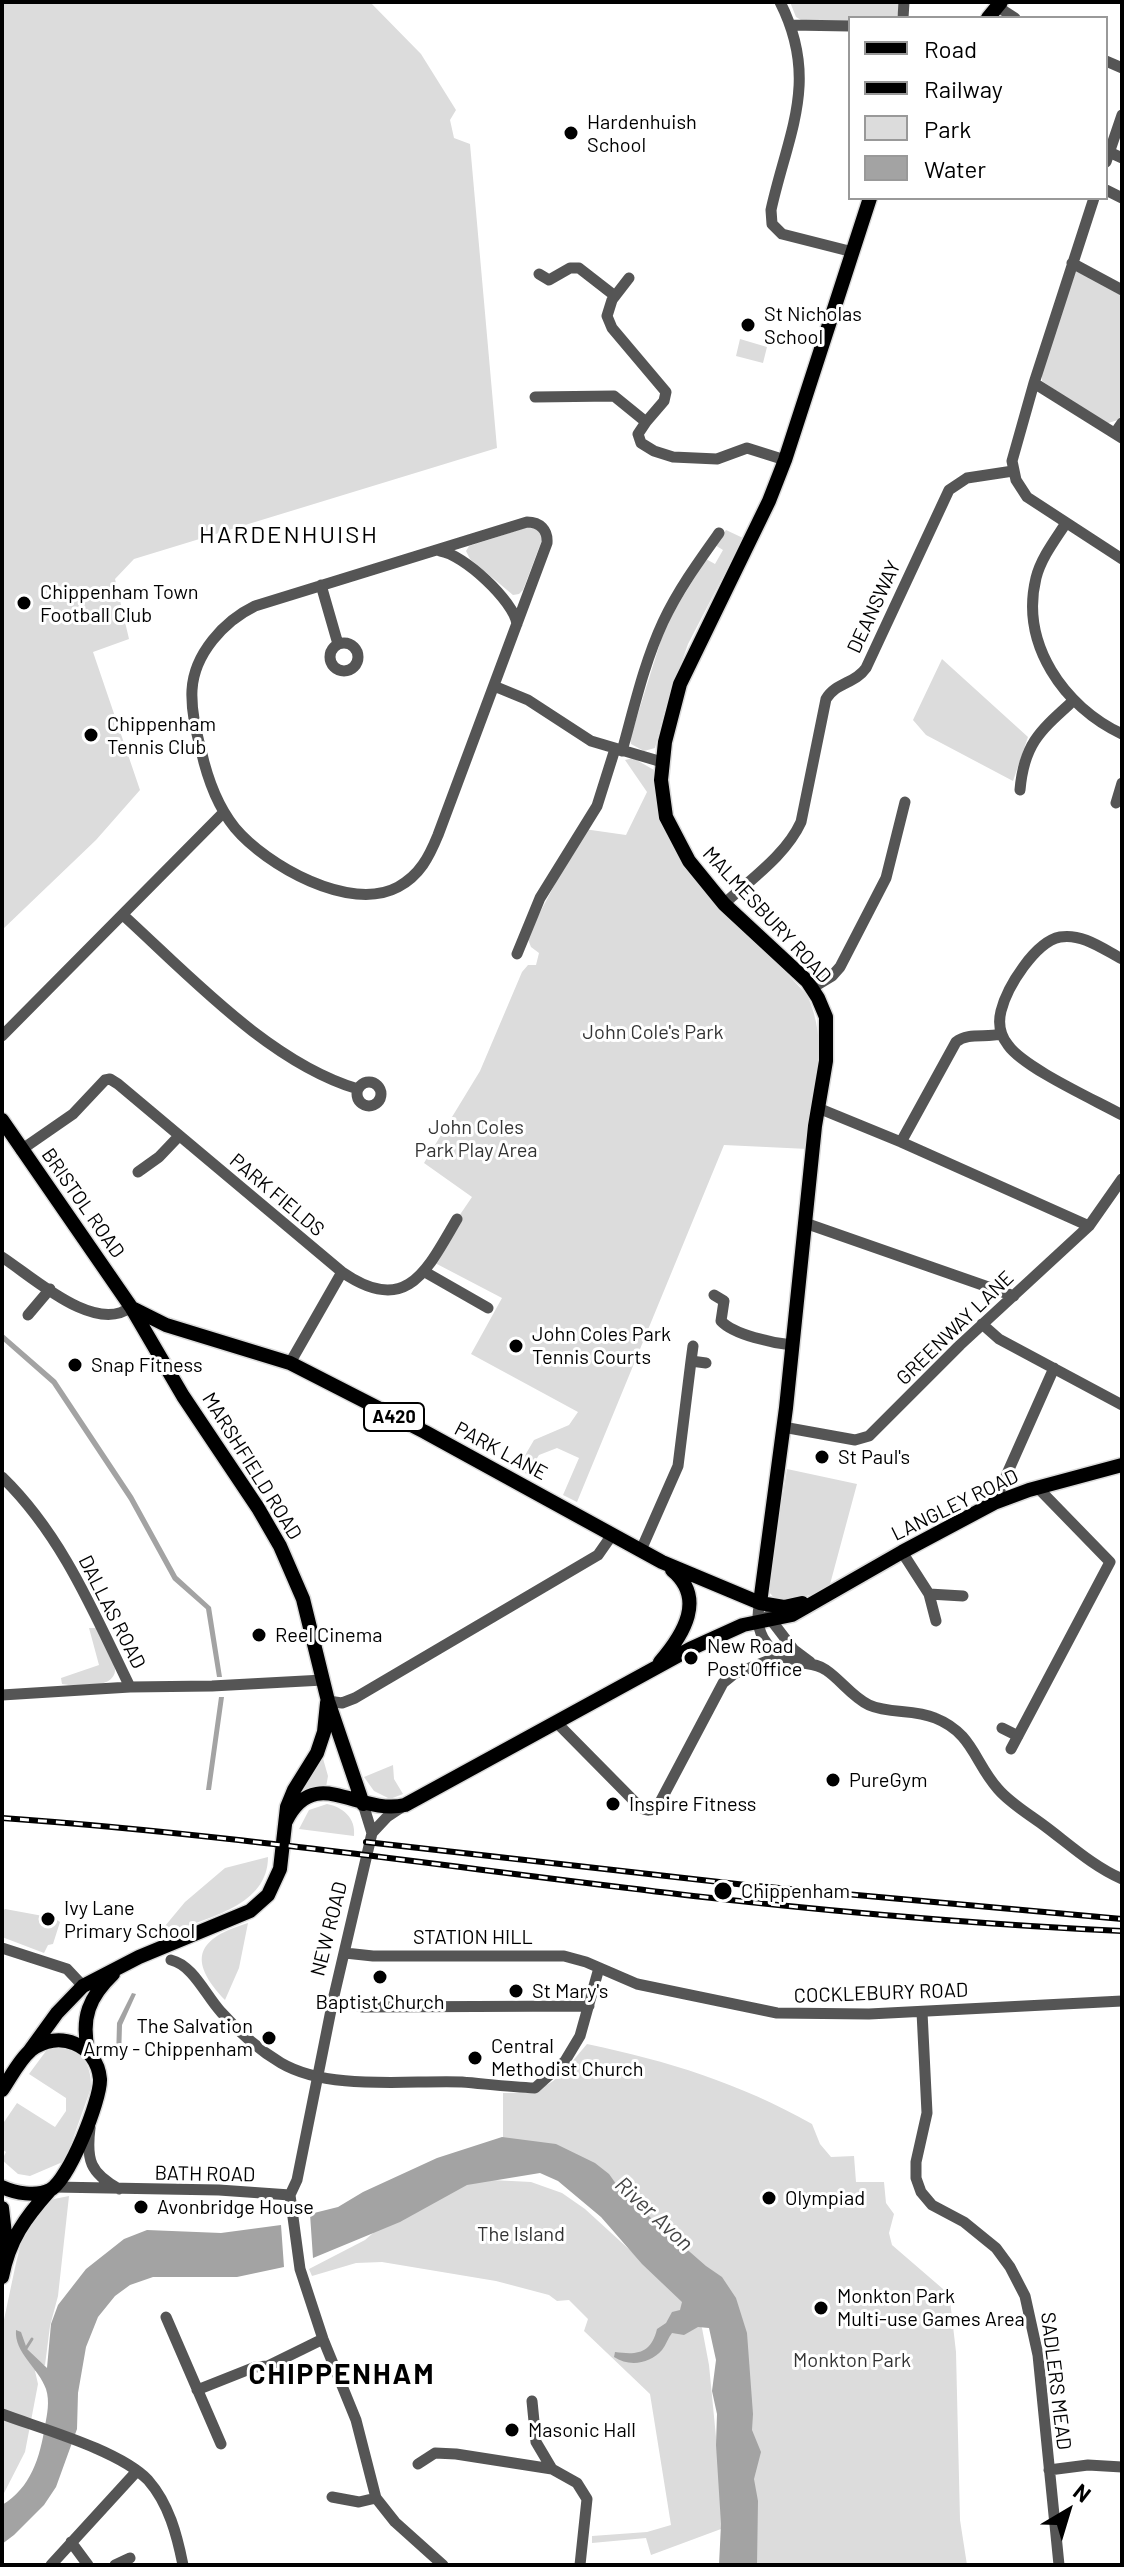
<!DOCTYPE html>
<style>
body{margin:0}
#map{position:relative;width:1124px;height:2567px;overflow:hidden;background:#fff;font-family:Barlow,sans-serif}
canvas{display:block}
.frame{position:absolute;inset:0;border:4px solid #000;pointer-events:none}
.legend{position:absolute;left:848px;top:16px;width:260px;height:184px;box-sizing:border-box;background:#fff;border:2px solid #999;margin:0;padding:10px 14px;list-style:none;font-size:24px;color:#000}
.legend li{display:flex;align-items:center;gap:16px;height:40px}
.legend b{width:40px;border:2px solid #999}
.north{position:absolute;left:1028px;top:2471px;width:80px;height:80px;-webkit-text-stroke:6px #fff;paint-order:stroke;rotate:38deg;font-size:22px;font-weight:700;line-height:32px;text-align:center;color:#000}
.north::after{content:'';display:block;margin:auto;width:28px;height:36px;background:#000;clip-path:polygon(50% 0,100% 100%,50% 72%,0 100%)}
</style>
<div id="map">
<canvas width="1124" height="2567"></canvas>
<div class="frame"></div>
<ul class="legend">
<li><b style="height:10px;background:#000"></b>Road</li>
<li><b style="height:10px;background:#000"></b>Railway</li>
<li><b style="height:22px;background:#dcdcdc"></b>Park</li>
<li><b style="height:22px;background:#a3a3a3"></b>Water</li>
</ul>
<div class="north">N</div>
</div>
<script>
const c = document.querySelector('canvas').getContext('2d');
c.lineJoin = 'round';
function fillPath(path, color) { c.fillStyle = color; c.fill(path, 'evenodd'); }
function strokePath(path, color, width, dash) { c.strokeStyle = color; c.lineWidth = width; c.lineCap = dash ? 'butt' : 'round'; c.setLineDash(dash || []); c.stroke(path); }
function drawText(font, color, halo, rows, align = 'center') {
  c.font = font + ' Barlow,sans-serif'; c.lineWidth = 6; c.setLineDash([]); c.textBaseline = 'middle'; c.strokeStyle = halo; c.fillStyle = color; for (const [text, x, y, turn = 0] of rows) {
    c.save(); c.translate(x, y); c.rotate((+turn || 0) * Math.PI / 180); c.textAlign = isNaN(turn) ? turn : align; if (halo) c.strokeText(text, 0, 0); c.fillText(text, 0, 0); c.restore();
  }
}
fillPath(new Path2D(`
 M2 2H370L421 54 456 110 450 120 454 138 470 144 497 448 134 559 115 579 129 639 93 652 140 790 96 840 2 930Z
 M790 2H900L897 18H850V22L801 20 796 17Z
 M1076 268 1122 293V415L1118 420 1105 424 1042 381V371Z
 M740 339 767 347 763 363 736 356Z
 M531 526 542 533V540L523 590 519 594 513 595 470 559 466 551 469 546Z
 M726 530 743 538 688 644 665 709 655 748 644 751 631 744 630 739 666 624 706 559 715 564 723 550 715 545Z
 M942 659 1028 737 1013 781 926 735 913 720Z
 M633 758 654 770 657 803 666 833 682 861 807 995C830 1043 814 1099 808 1149L724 1145 577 1502 563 1495 579 1458 557 1448 539 1455 527 1474 517 1469 534 1440 569 1425 578 1412 471 1354 502 1298 435 1263 457 1219 472 1197 424 1163 480 1071 522 972 528 965H536L539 953 531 947 527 937 584 829 626 835 647 792 625 760Z
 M787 1469 857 1484 829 1588 790 1602 777 1601 769 1592 768 1584Z
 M89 1628H97C101 1637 116 1662 115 1671 113 1690 74 1686 62 1684L61 1678 99 1665Z
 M322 1755 328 1776 326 1787 300 1795 298 1793Z
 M393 1765 394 1779 403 1794 390 1799 374 1791 364 1777Z
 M327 1804C343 1807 356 1818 354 1836L299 1829 309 1810Z
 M268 1857C268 1906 208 1917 172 1932L165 1926 185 1902 225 1868Z
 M5 1909 54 1918 60 1922 53 1944 48 1945 44 1953 2 1937V1912Z
 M248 1923 239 1968 225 2000C186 1959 198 1938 248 1923Z
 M587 2044C668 2061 739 2083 812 2124L820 2144 831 2157 854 2156 856 2182H884L886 2203 894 2214 889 2233 892 2245 943 2289 950 2300 956 2352 960 2520 967 2565H748L736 2299 503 2141V2093C551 2094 558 2078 587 2044Z
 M54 2047C80 2047 92 2063 91 2088L65 2161 30 2176 18 2174 2 2160 6 2152 2 2149V2125L17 2103 55 2127 66 2111V2098L29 2074 46 2051Z
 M492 2180 531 2182 562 2193 585 2209 690 2305 702 2328 709 2365 722 2499 721 2529 651 2555 646 2538 592 2543V2536L647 2532 671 2525 650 2394 584 2331 588 2319 569 2300 557 2301 549 2295 496 2281 382 2262 356 2263 312 2276 309 2269 365 2240 380 2227 455 2185Z
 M69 2196 58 2296 50 2326 45 2365 35 2371 38 2384 25 2452 2 2497V2329L16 2263 23 2235 44 2206 54 2199Z`), '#dcdcdc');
fillPath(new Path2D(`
 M2 1333 56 1380 133 1496 177 1576 211 1607 222 1677H217L206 1609 173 1580 129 1500 52 1384 2 1340Z
 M219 1697H224L211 1790H206Z
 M132 1993 136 1994 122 2025 121 2059H116L117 2023Z
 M502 2137 556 2144 595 2163 609 2174 619 2188 651 2218 706 2266 722 2277 736 2298 747 2333 753 2414 752 2430 761 2452 754 2479 758 2501 757 2565H719L721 2524 716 2445 717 2414 712 2391 716 2360 709 2328 698 2327 684 2335 672 2333C668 2338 666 2345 662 2350 650 2364 629 2367 614 2357L615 2352C637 2355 651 2354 657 2329L666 2323 672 2312 680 2310 682 2302 642 2264 601 2217 558 2181 540 2173 467 2185 400 2222 313 2258 310 2214 338 2207 363 2192 437 2158Z
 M281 2225 284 2267 237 2277H153L130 2285 115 2296 98 2317 86 2347 78 2393 77 2429 56 2487 44 2505 14 2535 2 2544V2505C31 2488 40 2457 45 2426 47 2414 50 2402 46 2389 39 2368 14 2353 16 2330L21 2332 27 2349 47 2368 51 2324 58 2305 86 2269 124 2239 147 2230 221 2233Z`), '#a3a3a3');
strokePath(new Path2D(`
 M25 2350 32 2339`), '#a3a3a3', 3);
const major = new Path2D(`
 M988 18 1001 2
 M2 1120 131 1307 183 1396 258 1508 280 1546 303 1599 328 1701 363 1804
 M132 1308 166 1325 290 1363 425 1432 662 1562 760 1603 784 1607 802 1603
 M760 1603 786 1408 815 1126 826 1061V1017L818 998 807 981 724 904 689 861 666 817 661 780 665 742 680 684 769 501 785 460 870 198
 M660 1662C684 1634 706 1598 672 1570
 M286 1821C315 1763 358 1816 405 1805L690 1649 743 1625 792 1615 902 1552 994 1503 1029 1490 1122 1465
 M88 2050C81 2018 89 1997 113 1974
 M28 2053 57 2013 83 1986 139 1957 250 1911 268 1895 280 1869 287 1807 294 1790 317 1753 324 1732 327 1703
 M2 2090C11 2077 19 2060 31 2050 58 2029 97 2044 100 2079 101 2099 69 2180 50 2190 36 2197 15 2193 2 2187
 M2 2208 7 2251
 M2 2277C9 2240 25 2218 50 2190`);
strokePath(major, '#dbdbdb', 17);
strokePath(new Path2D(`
 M780 2C820 81 788 133 771 210L772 224 782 234 853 252
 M998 7 1015 18
 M903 18 904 2
 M791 25 850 26
 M1106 61 1122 68
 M1109 152 1122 158
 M1106 162 1122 115
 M1106 190 1122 198
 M1094 198 1034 383 1012 461 1016 480 1027 497 1122 559
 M1072 263 1122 290
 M539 274 549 280 570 268H579L615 296
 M629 278 612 300 607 316 612 328 666 392 664 401 646 422
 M1034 383 1122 438
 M535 397 614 396 646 422 638 434 641 443 654 451 673 457 717 459 747 448 785 460
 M1115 433 1122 423
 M527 522C540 522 548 530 547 543L438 835C429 857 420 875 398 887 350 913 266 865 235 828 218 807 207 777 201 750 196 731 191 711 192 690 194 654 224 621 255 606Z
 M1066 523C1055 540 1041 558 1036 578 1020 644 1064 707 1122 734
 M440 551C463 554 514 601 517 624
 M321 585 338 644
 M330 657a14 14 0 1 1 28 0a14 14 0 1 1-28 0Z
 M494 686 528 700 591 741 662 762
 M622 751C634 708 644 663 663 622 678 590 699 561 719 533
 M1020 790C1024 743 1041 730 1073 701
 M1116 803 1122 783
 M724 904C751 879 786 855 801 822L826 699C836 682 855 684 866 668L949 490 967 478 1013 471
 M123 915C190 976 270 1063 358 1089
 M517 954 540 898 597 806 615 749
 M1122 959C1103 949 1082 933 1060 937 1035 942 1007 987 1001 1011 998 1023 1000 1035 1008 1045 1024 1068 1095 1100 1122 1115
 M812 988 832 976 840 967 886 878 905 802
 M2 1036 224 812
 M357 1094a12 12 0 1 1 24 0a12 12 0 1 1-24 0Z
 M818 1108 901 1142 1089 1226
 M901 1142 956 1042C968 1032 986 1038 1001 1034
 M21 1150 73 1114 105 1080 110 1079 118 1084 342 1272 290 1363
 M138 1172 159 1157 179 1136
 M805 1223 1014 1296
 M2 1257C33 1277 95 1335 131 1307
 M342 1272C407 1317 427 1270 457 1219
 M425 1272 488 1308
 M714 1295 724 1301 721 1321C734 1335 773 1343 792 1345
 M28 1315 50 1289
 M982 1324 999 1339 1122 1405
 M691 1361 693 1346
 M783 1427 855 1440 869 1436 960 1345 1089 1226 1122 1179
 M2 1477C62 1535 94 1613 130 1687
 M994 1503 1054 1368
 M641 1550 678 1466 691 1361 706 1363
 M902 1552 929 1594 963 1596
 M929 1594 936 1621
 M760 1603C753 1629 765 1651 791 1660 804 1665 815 1662 826 1670 841 1680 852 1697 869 1705 889 1714 914 1709 935 1718 973 1733 974 1762 998 1789 1010 1803 1027 1813 1042 1824 1068 1843 1092 1866 1122 1879
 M768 1616 794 1650 810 1662
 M2 1695 130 1687 212 1686 323 1680
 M328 1701 342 1703 355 1698 598 1555 612 1535
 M557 1723 638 1805C645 1812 653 1812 659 1804L723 1683 734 1674 772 1659 786 1641
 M1002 1728 1018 1736
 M1011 1749 1110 1562 1038 1488
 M363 1804 372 1833
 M405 1805 387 1817 372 1833 333 2000 297 2180 290 2195 300 2269 323 2339 356 2420 376 2498 395 2522 443 2565
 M2 1948 67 1969 83 1986
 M345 1953 373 1956H564L586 1962 637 1984 777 2013 869 2014 1122 2001
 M171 1960C193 1965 206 1996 221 2012 238 2031 259 2050 281 2063 329 2091 407 2080 462 2082 486 2084 510 2087 535 2088L565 2061 580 2036 599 1968
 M333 2000 362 2007 589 2006
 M922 2012 927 2113 916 2162V2178L921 2192 932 2205 964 2222 996 2248 1010 2267 1025 2296 1038 2355 1059 2565
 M90 2128C86 2160 90 2173 119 2189
 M54 2187 219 2190 290 2195
 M166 2317 221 2444
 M197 2390 255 2367 268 2366 323 2339
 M532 2401 536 2442 552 2469
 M2 2414C42 2429 119 2450 148 2480 169 2504 177 2535 183 2565
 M418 2464 435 2453 456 2454 552 2469 577 2483 587 2499 580 2565
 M1049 2470 1088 2465 1122 2467
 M332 2497 359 2502 376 2498
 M71 2542 88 2565
 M51 2565 137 2471
 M115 2565 130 2558`), '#555', 11);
strokePath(major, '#000', 14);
const rail = new Path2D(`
 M2 1818C246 1835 487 1873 730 1900 860 1914 991 1925 1122 1931
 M366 1842 746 1885 1122 1919`);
strokePath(rail, '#000', 6);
strokePath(rail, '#fff', 3, [9]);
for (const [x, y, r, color] of [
 [571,133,8,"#000"],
 [748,325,8,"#000"],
 [24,603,8,"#000"],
 [91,735,8,"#000"],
 [516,1346,8,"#000"],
 [75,1365,8,"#000"],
 [822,1457,8,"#000"],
 [259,1635,8,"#000"],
 [691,1658,8,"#000"],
 [833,1780,8,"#000"],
 [613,1804,8,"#000"],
 [723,1891,10,"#000"],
 [48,1919,8,"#000"],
 [380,1977,8,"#000"],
 [516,1991,8,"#000"],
 [269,2038,8,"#000"],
 [475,2058,8,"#000"],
 [769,2198,8,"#000"],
 [141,2207,8,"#000"],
 [821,2308,8,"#000"],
 [512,2430,8,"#000"]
]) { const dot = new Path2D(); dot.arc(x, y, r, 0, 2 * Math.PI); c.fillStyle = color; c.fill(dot); strokePath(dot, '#fff', 3); }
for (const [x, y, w] of [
 [394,1417,60]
]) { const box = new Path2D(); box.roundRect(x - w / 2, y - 14, w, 28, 6); c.fillStyle = '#fff'; c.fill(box); strokePath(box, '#000', 2); }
drawText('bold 18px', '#000', null, [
 ["A420",394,1417]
]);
drawText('20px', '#000', '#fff', [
 ["Hardenhuish",587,122],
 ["School",587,145],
 ["St Nicholas",764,314],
 ["School",764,337],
 ["Chippenham Town",40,592],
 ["Football Club",40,615],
 ["Chippenham",107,724],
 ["Tennis Club",107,747],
 ["John Coles Park",532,1334],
 ["Tennis Courts",532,1357],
 ["Snap Fitness",91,1365],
 ["St Paul's",838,1457],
 ["Reel Cinema",275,1635],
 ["New Road",707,1646],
 ["Post Office",707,1669],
 ["PureGym",849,1780],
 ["Inspire Fitness",629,1804],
 ["Chippenham",741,1891],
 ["Ivy Lane",64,1908],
 ["Primary School",64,1931],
 ["St Mary's",532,1991],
 ["Baptist Church",380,2002,"center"],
 ["The Salvation",253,2026,"right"],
 ["Army - Chippenham",253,2049,"right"],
 ["Central",491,2046],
 ["Methodist Church",491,2069],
 ["Olympiad",785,2198],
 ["Avonbridge House",157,2207],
 ["Monkton Park",837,2296],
 ["Multi-use Games Area",837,2319],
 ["Masonic Hall",528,2430]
], 'left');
drawText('20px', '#000', '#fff', [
 ["DEANSWAY",874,607,-65],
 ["MALMESBURY ROAD",767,915,47],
 ["PARK FIELDS",277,1195,40],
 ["BRISTOL ROAD",83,1203,55],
 ["GREENWAY LANE",955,1328,-44],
 ["PARK LANE",501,1451,28],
 ["MARSHFIELD ROAD",252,1466,58],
 ["LANGLEY ROAD",955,1505,-26],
 ["DALLAS ROAD",112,1612,63],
 ["NEW ROAD",329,1929,-76],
 ["STATION HILL",473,1937],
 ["COCKLEBURY ROAD",881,1993,-2],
 ["BATH ROAD",205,2174,1],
 ["SADLERS MEAD",1056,2381,83]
]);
drawText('20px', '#333', '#fff', [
 ["John Cole's Park",653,1032],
 ["John Coles",476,1127],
 ["Park Play Area",476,1150],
 ["The Island",521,2234],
 ["Monkton Park",852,2360]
]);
drawText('italic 22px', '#444', '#fff', [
 ["River Avon",654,2214,43]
]);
c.letterSpacing = '2px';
drawText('24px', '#000', '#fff', [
 ["HARDENHUISH",289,535]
]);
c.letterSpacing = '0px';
c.letterSpacing = '2px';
drawText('bold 28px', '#000', '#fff', [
 ["CHIPPENHAM",342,2375]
]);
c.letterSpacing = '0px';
</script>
